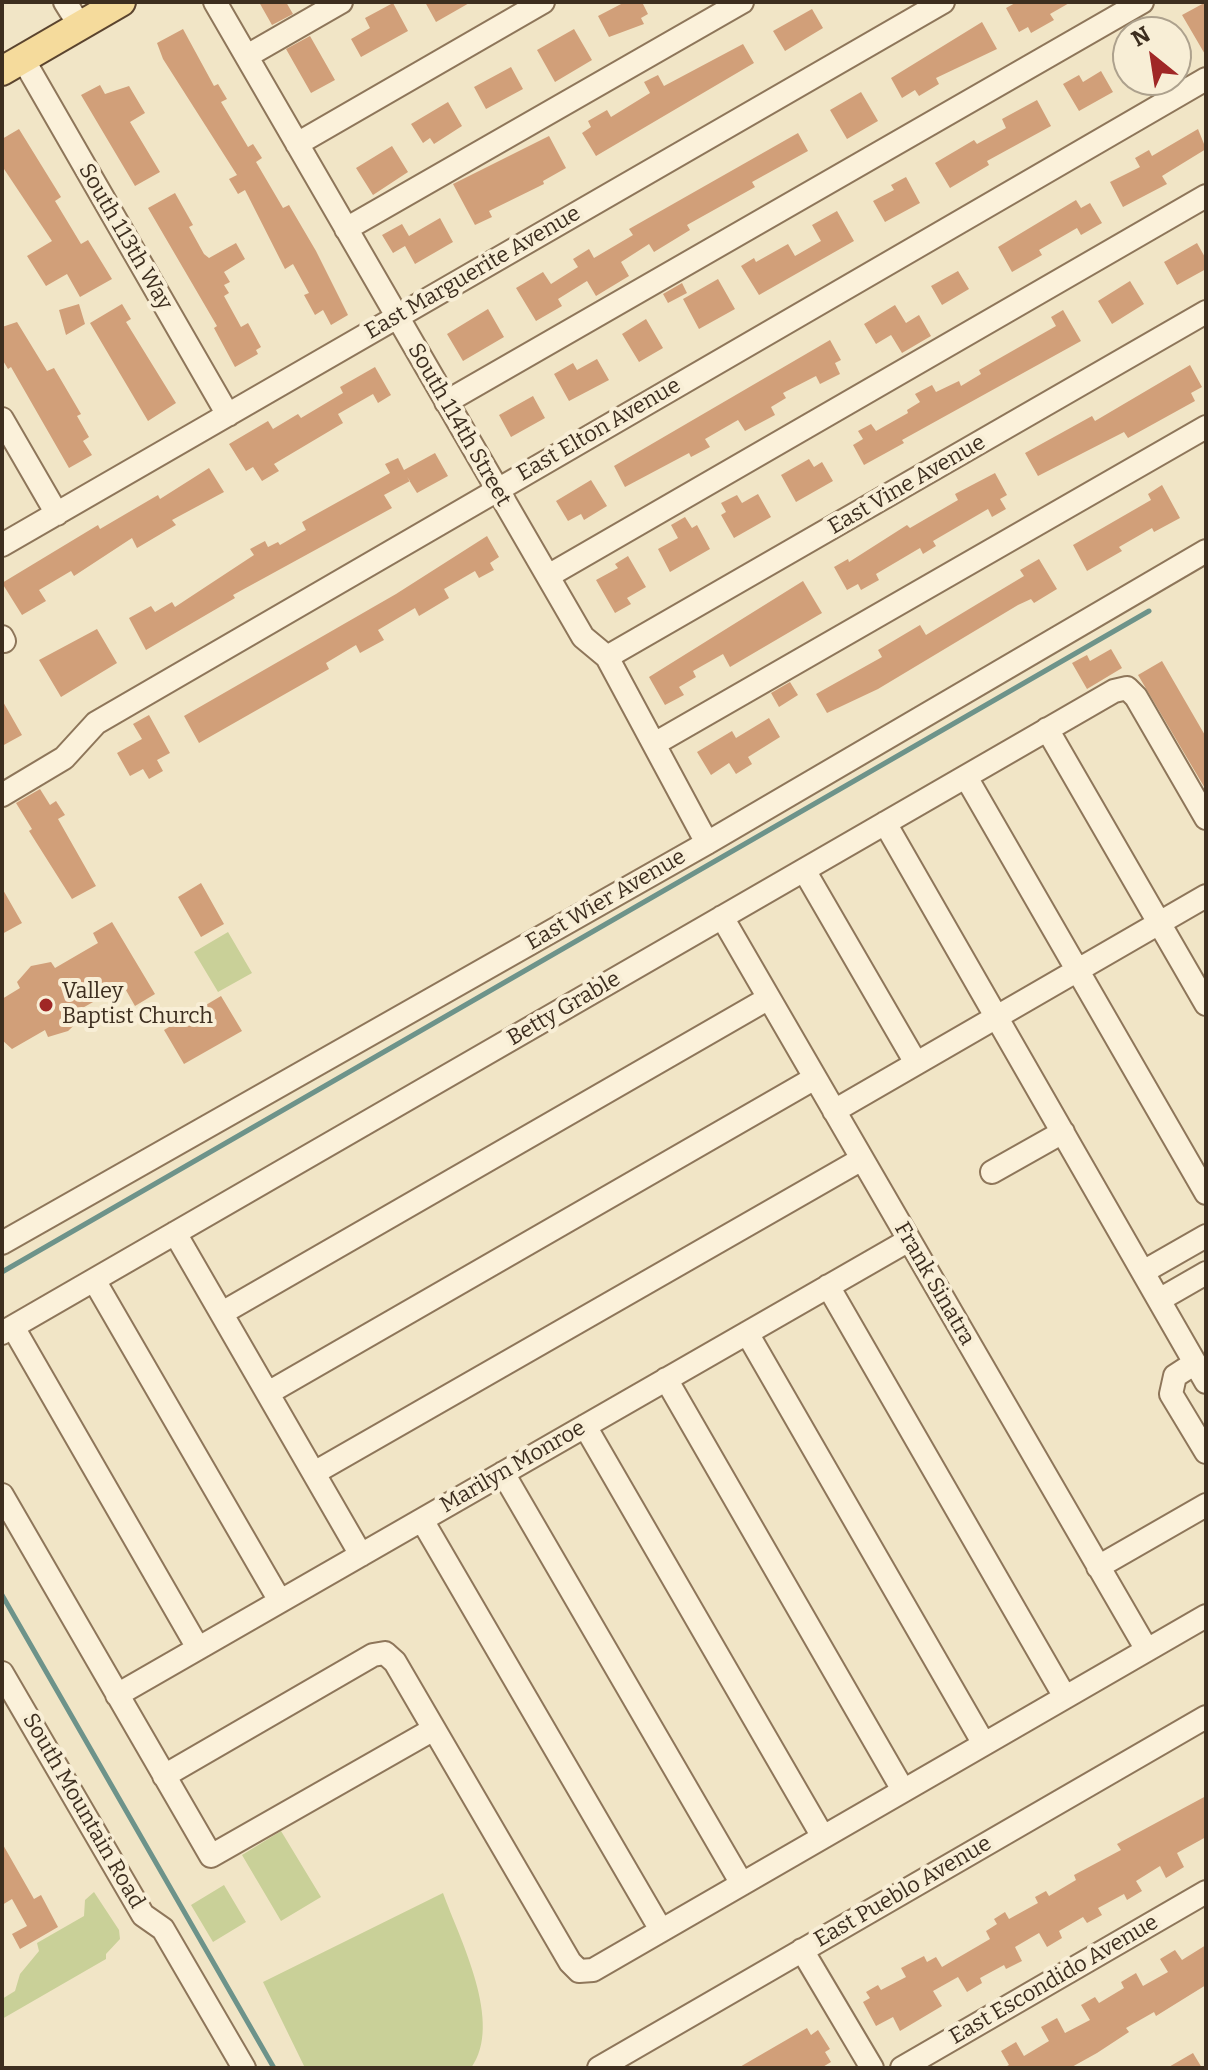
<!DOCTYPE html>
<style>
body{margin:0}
#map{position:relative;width:1208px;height:2070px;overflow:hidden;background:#f1e5c6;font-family:Bitter,serif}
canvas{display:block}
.frame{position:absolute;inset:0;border:4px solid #3d2e1f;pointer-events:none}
.north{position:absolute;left:1112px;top:16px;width:80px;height:80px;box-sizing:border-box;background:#f8eed6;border:2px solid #ada18d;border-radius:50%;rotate:330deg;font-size:22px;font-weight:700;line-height:32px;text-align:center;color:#3d2e1f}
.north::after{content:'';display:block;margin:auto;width:28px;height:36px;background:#a02726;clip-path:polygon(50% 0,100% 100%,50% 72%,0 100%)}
</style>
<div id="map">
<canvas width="1208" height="2070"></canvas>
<div class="frame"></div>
<div class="north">N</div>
</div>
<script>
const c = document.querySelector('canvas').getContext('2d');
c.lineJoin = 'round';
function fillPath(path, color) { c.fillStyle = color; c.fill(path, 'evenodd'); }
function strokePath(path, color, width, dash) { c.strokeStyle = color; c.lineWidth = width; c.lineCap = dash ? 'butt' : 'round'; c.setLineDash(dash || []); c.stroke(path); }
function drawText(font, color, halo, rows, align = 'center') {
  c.font = font + ' Bitter,serif'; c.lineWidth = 8; c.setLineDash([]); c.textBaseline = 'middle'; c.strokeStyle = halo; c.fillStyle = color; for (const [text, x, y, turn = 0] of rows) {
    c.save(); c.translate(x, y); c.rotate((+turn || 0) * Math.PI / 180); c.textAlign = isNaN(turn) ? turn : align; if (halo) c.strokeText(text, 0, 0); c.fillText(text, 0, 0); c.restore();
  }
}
fillPath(new Path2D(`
 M228 932 252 973 218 992 194 952Z
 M281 1831 321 1897 281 1921 242 1855Z
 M224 1885 246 1922 213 1942 191 1905Z
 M94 1892 119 1930 120 1939 106 1954V1959L2 2019V1999L15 1991 20 1974 39 1951 37 1943 84 1916 85 1900Z
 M443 1893C460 1940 504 2023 471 2068H305L263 1982Z`), '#c9d098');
strokePath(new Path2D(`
 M2 1272 1149 611
 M2 1595 274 2068`), '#6d938a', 5);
fillPath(new Path2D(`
 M259 2H286L293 14 272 25Z
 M425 2H471L436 22Z
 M625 2H642L648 14 641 18 644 24 609 37 598 16Z
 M1017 2H1071L1050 14 1054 20 1031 33 1028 27 1019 32 1006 8Z
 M1206 2V56L1182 15Z
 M393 3 408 31 361 57 351 39 370 28 365 18Z
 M812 9 823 28 785 51 773 31Z
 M982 22 997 49 936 78 939 84 919 96 915 90 902 98 891 78Z
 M183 29 214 86 218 84 227 99 221 102 248 147 253 144 262 158 256 162 283 208 289 205 316 251 348 315 331 325 323 310 315 315 304 295 309 293 293 264 285 269 245 190 238 194 229 179 237 175 163 59 157 43Z
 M574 29 592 60 555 82 537 50Z
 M310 36 335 80 311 93 286 49Z
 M743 44 754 63 596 156 582 133 591 127 588 121 607 110 611 117 650 93 644 82 658 75 664 86Z
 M511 67 523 89 486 109 474 87Z
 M1101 71 1113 92 1079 111 1063 84 1079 75 1083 82Z
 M100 85 105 94 129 86 145 113 130 122 160 172 135 186 81 95Z
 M861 92 878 121 847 139 830 110Z
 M1037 100 1051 126 987 161 989 165 950 188 935 163 974 140 977 144 1006 128 1002 119Z
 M448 102 462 126 434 144 430 138 423 143 411 124Z
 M19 129 61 197 55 201 81 244 88 240 112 279 80 297 67 274 46 286 27 256 52 241 2 166V139Z
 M1198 129 1206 149 1162 176 1167 184 1123 207 1110 182 1140 167 1135 158 1149 150 1152 156Z
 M798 133 808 151 752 182 755 187 687 225 690 230 654 252 649 244 621 262 629 276 596 296 587 281 558 299 562 306 536 321 516 288 543 272 551 284 578 267 573 259 589 249 594 258 633 235 629 229Z
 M549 136 566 168 543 181 544 184 489 211 492 217 475 225 453 184Z
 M392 146 408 172 373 195 356 168Z
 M906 177 920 203 885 222 873 201 894 190 891 185Z
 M175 193 193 225 189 227 204 254 209 258 236 243 245 259 224 272 230 282 224 285 229 293 224 296 241 327 248 323 261 347 256 350 258 354 235 367 214 328 217 326 148 208Z
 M1076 200 1081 208 1090 203 1102 223 1081 235 1077 228 1039 250 1042 255 1012 272 998 247Z
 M837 211 854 241 759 295 741 266 754 258 756 262 788 244 795 256 821 241 812 225Z
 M440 218 453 242 415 264 405 246 393 253 382 235 402 224 409 236Z
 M1197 243 1206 259V269L1177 285 1164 262Z
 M958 271 969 289 942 305 931 286Z
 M718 279 735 309 699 329 683 299Z
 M1130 281 1144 304 1112 324 1098 301Z
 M682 283 687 293 668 303 663 294Z
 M79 304 85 324 66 335 59 310Z
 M122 304 131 319 126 322 176 403 148 421 90 323Z
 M895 305 906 323 919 315 931 336 902 353 891 335 876 344 864 324Z
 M488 309 504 337 463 361 447 334Z
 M1063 310 1081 341 902 440 904 443 864 465 853 445 863 439 858 431 871 424 876 431 908 413 907 410 920 402 915 394 932 385 936 392 959 381 961 386 981 374 979 370 1056 326 1051 317Z
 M646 319 663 348 639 362 622 334Z
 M17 322 47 371 54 368 81 414 77 416 89 437 83 441 92 455 69 468 11 367 8 369 2 359V327Z
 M830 340 841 360 835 363 840 374 820 384 816 376 783 393 786 398 771 407 775 415 745 431 738 420 705 439 710 447 691 457 689 453 625 487 614 466Z
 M597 359 609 380 569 401 554 374 573 363 577 370Z
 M1190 365 1202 387 1191 393 1195 401 1128 438 1124 432 1038 476 1025 453 1092 416 1095 421Z
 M375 367 391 395 378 403 373 394 338 414 343 423 274 464 279 471 262 481 253 467 246 471 229 444 268 421 273 429 298 414 301 418 343 393 340 387Z
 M533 396 545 418 511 437 499 415Z
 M435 453 448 476 417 493 407 477 410 481 384 495 392 508 233 595 235 598 146 650 129 618 151 606 155 612 172 602 175 607 254 555 250 549 265 541 268 547 278 542 280 545 306 530 302 522 390 473 385 464 398 458 404 470Z
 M809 459 814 467 822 462 833 481 796 502 781 475Z
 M209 468 224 492 172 520 176 525 137 548 132 538 74 576 71 571 39 590 46 601 22 615 2 583 98 525 100 529 158 495 160 499Z
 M995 473 1007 495 1000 499 1006 509 992 517 988 509 933 541 936 546 923 554 920 548 876 574 879 580 861 590 858 584 847 590 834 567 848 559 849 562 907 525 910 528 958 500 955 494Z
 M591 480 607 506 584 520 581 514 568 521 556 501Z
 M1162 485 1180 518 1154 532 1152 528 1119 547 1122 551 1087 571 1073 545 1151 500 1148 494Z
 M758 494 771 517 734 538 721 515 726 512 721 503 737 495 742 503Z
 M685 517 692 528 697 525 710 549 670 572 658 549 678 538 671 525Z
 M487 536 499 557 490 563 494 570 479 578 475 571 444 589 449 598 419 616 415 608 378 630 384 640 360 653 356 645 326 663 329 669 199 743 184 716 396 594Z
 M628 556 646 587 627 598 631 604 615 613 596 580 618 568 615 564Z
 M1039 559 1057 589 1034 603 1031 599 1018 605 878 689 827 713 816 694 882 657 878 650 920 625 926 635 979 603 1024 576 1020 570Z
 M803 581 822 613 730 667 723 654 693 671 696 677 679 687 684 695 665 705 649 677Z
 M97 629 117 663 61 697 39 660Z
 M1111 649 1122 668 1087 689 1072 663 1087 655 1090 661Z
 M1162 661 1206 737V790L1138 675Z
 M790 682 798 695 779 707 771 693Z
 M2 700 22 735 2 746Z
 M149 715 170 753 157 760 163 771 149 779 143 769 130 776 117 753 142 739 133 724Z
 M769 718 780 737 748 757 752 764 736 774 729 763 711 775 697 752 732 731 736 738Z
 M40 789 50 805 56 801 65 815 58 819 96 886 72 899 29 831 32 829 16 803Z
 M201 883 224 924 201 937 178 897Z
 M2 888 22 923 2 934Z
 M112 922 155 994 135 1006 123 985 79 1010 83 1017 68 1031 48 1037 45 1030 12 1049 2 1040V999L20 988 17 982 31 966 51 962 55 968 98 943 93 933Z
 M221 996 242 1031 184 1064 164 1030Z
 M1206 1796V1837L1177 1853 1184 1867 1166 1878 1160 1866 1136 1881 1142 1891 1127 1900 1124 1894 1098 1908 1102 1915 1087 1923 1083 1917 1059 1931 1062 1938 1047 1947 1039 1933 1015 1947 1022 1961 1006 1969 1004 1965 980 1978 982 1983 967 1992 958 1977 933 1991 942 2006 900 2031 893 2017 876 2026 863 2002 870 1998 866 1992 878 1985 881 1990 906 1977 901 1968 924 1956 927 1962 936 1957 942 1967 990 1939 986 1931 997 1924 994 1919 1005 1912 1009 1919 1038 1903 1035 1897 1046 1891 1049 1896 1076 1880 1074 1875 1121 1850 1117 1844Z
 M2 1843 34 1899 41 1895 58 1927 20 1949 12 1934 27 1926 12 1899 2 1905Z
 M1206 1945V1985L1156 2016 1154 2012 1126 2028 1129 2032 1097 2053 1070 2068H1003L1009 2065 1001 2051 1016 2042 1024 2056 1049 2041 1041 2027 1057 2018 1065 2033 1090 2020 1081 2005 1095 1997 1099 2003 1124 1988 1121 1982 1136 1973 1143 1986 1168 1972 1160 1959 1175 1950 1182 1960Z
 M807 2028 811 2035 818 2030 830 2049 825 2052 831 2062 821 2068H738Z
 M1193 2053 1202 2068H1167Z`), '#d19f79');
const minor = new Path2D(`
 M65 2 80 26
 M215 2 583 637 607 657 707 843
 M247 56 341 2
 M23 59 228 415
 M297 144 543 2
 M346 229 742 2
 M446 402 1142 2
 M2 419 57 514
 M2 545 943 2
 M548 576 1206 196
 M2 637 4 641
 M607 657 1206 312
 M1047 729 1206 1004
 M656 743 1206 427
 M966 777 1206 1193
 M2 795 64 758 96 723 1206 79
 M885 823 1206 1382
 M804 870 916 1063
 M722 917 1147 1650
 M834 1111 1206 896
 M992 1172 1063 1132
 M175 1233 361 1555
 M2 1243 707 843 1206 551
 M1143 1272 1206 1236
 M94 1280 280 1601
 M828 1286 1065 1697
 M1159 1300 1206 1273
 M222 1313 769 998
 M13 1327 198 1648
 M2 1333 1114 691 1127 688 1136 697 1206 818
 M747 1333 984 1744
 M1195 1363 1175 1376 1171 1394 1206 1452
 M666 1379 903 1790
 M268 1393 815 1078
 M585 1426 823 1837
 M314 1473 862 1159
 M503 1473 742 1884
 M2 1495 211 1856 434 1729
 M422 1520 661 1930
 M1098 1567 1206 1505
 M2 1673 143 1915 163 1929 244 2068
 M117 1695 909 1240
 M164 1776 373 1655 385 1653 395 1662 570 1962 579 1971 593 1970 1206 1616
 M802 1950 872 2068
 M599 2068 1206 1717
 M902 2068 1206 1892`);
const major = new Path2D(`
 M2 71 121 2`);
strokePath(minor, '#8e765a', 26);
strokePath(major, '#5b442e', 32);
strokePath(minor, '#fbf1da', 22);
strokePath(major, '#f5db9c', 28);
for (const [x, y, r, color] of [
 [46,1005,8,"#a02726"]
]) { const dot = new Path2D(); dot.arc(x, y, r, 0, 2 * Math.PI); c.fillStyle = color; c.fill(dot); strokePath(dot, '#f8eed6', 3); }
drawText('22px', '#3d2e1f', '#f8eed6', [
 ["South 113th Way",125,237,60],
 ["East Marguerite Avenue",473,273,-30],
 ["South 114th Street",459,425,60],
 ["East Elton Avenue",599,430,-30],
 ["East Vine Avenue",907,485,-30],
 ["East Wier Avenue",606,900,-30],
 ["Betty Grable",564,1009,-30],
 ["Frank Sinatra",934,1284,60],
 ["Marilyn Monroe",513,1467,-30],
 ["South Mountain Road",83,1811,60],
 ["East Pueblo Avenue",903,1892,-30],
 ["East Escondido Avenue",1054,1980,-30]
]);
drawText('22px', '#3d2e1f', '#f8eed6', [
 ["Valley",62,992],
 ["Baptist Church",62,1017]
], 'left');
</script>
